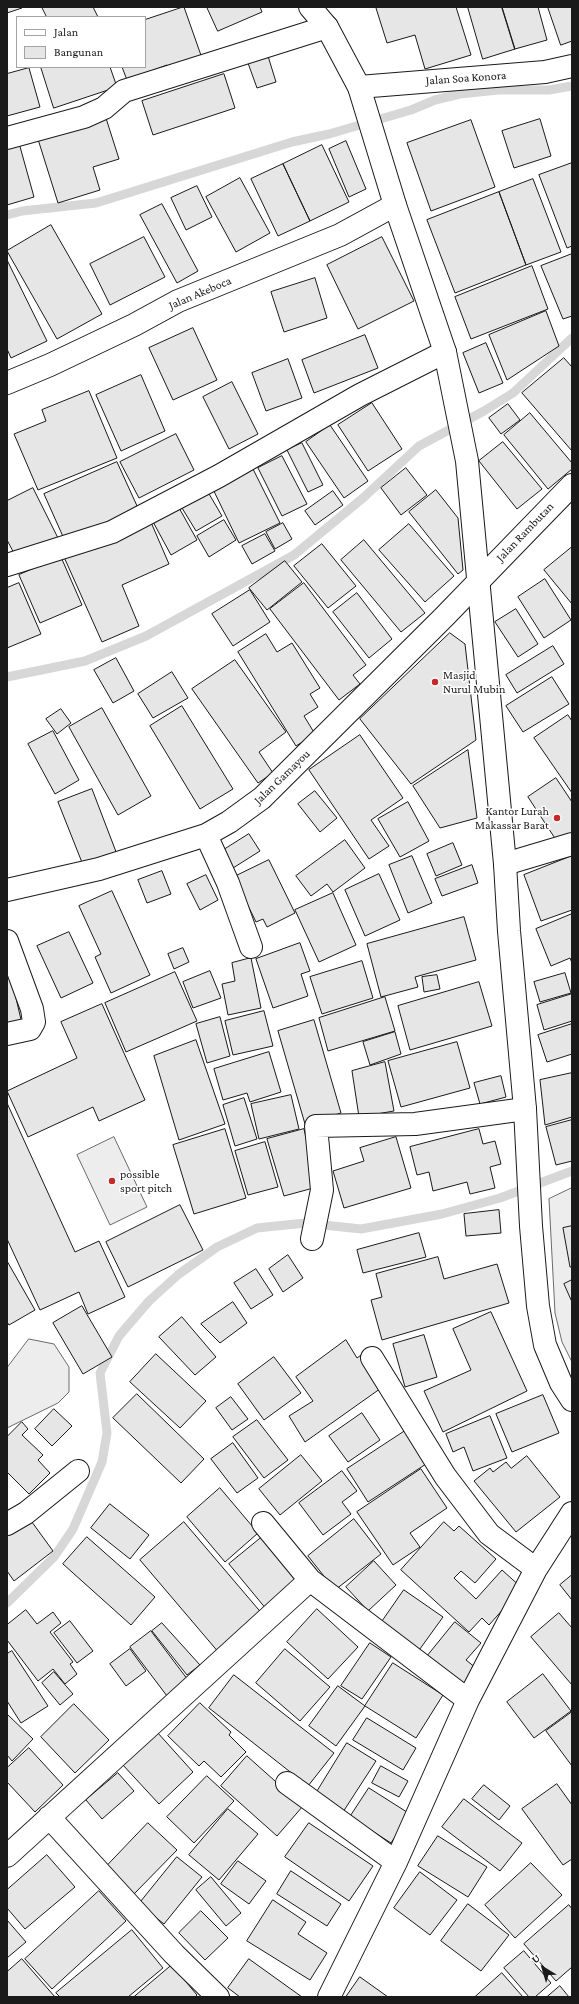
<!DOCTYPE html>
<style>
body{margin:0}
#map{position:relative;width:579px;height:2004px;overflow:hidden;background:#fff;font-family:"Crimson Pro",serif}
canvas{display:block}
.frame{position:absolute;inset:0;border:8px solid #1a1a1a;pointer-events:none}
.legend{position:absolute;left:16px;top:16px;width:130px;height:52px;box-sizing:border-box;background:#fff;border:1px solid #a3a3a3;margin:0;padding:5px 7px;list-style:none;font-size:12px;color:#1a1a1a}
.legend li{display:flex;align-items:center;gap:8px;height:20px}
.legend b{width:20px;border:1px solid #a3a3a3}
.north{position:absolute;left:523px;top:1948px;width:40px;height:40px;-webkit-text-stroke:3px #fff;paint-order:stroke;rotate:322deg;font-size:11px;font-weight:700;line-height:16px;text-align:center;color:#1a1a1a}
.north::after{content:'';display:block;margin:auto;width:14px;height:18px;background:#1a1a1a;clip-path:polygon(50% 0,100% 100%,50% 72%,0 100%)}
</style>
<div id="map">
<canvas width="579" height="2004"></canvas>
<div class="frame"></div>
<ul class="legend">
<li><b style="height:5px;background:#fff"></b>Jalan</li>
<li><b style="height:11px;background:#e6e6e6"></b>Bangunan</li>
</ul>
<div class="north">U</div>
</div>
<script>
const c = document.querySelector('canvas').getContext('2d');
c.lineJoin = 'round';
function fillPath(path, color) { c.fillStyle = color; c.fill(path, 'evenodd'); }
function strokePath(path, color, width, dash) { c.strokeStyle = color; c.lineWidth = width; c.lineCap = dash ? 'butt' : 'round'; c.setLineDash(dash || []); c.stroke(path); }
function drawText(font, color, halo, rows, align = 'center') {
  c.font = font + ' "Crimson Pro",serif'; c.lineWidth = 3; c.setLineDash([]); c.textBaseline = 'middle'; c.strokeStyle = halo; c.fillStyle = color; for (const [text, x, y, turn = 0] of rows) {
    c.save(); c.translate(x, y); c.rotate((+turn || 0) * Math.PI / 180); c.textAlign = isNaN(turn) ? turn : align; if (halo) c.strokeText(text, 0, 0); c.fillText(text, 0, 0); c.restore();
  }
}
const built = new Path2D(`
 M114 1137 147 1207 110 1225 77 1155Z
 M572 1188V1362L562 1342 555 1313 549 1199Z
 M29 1339 54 1344 69 1367V1392L58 1403 7 1428V1368Z`);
fillPath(built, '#ededed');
strokePath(built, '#6a6a6a', 1);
strokePath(new Path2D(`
 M7 215 22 211 96 203 292 142 329 134 411 110 435 100 460 94 498 90H549L572 86
 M7 677 85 661 146 636 294 555 363 498 419 446 484 411 513 393 572 338
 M7 1603 54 1557 73 1529 102 1462 107 1433 100 1373 119 1336 149 1301 179 1274 217 1247 257 1228 305 1223 361 1229 442 1214 500 1198 572 1171`), '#d7d7d7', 9);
const building = new Path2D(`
 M7 7H22V8L7 13Z
 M42 7H93L98 17H47Z
 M184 7 203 61 169 73 167 65 127 80 122 67H145V20Z
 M207 7H260L262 12 218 31Z
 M381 7H456L471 55 425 69 415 35 387 43 376 8Z
 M468 7H502L515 49 483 59Z
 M502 7H538L547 40 515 49Z
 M548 7H572V41L561 45Z
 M268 56 276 82 257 88 248 63Z
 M41 67H110L117 87 54 108Z
 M29 68 40 107 7 116V74Z
 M224 74 235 108 153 135 142 101Z
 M105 115 119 159 93 167 100 190 58 203 37 136Z
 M540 119 551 156 514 168 502 131Z
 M471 120 495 187 431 211 407 143Z
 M346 141 366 189 349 197 329 149Z
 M19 143 34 197 7 205V147Z
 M322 145 349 202 310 221 283 164Z
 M572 163V246L567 248 539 175Z
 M283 164 310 221 278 236 251 179Z
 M240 178 270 233 236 252 206 197Z
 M533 179 561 252 526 265 499 192Z
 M197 186 212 217 186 230 171 198Z
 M499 192 526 265 455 293 427 220Z
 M162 204 198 271 177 283 140 215Z
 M51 225 102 314 57 339 7 251Z
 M144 237 165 277 110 305 90 264Z
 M382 237 414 301 358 329 327 265Z
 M572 254V316L563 319 541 266Z
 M7 260 47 341 11 358 7 349Z
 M532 266 548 309 471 339 455 297Z
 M315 278 327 318 284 332 271 292Z
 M546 311 559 346 507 380 489 335Z
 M193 328 217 380 173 400 149 348Z
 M365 335 378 368 314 393 302 360Z
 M486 343 503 383 479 393 463 353Z
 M564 358 572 367V451L522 393Z
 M288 359 302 398 266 411 252 373Z
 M141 375 165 431 121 451 96 395Z
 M232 382 258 434 229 449 203 397Z
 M89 391 117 458 38 490 14 434 46 421 42 410Z
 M372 403 402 449 368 471 338 425Z
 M508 404 520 420 501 434 489 418Z
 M530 413 572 463V469L548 489 504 435Z
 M330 425 368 481 344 498 306 442Z
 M176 434 194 470 139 498 120 462Z
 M503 442 542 489 517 509 479 461Z
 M302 443 323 485 308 492 287 450Z
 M282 456 307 504 282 516 258 468Z
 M117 462 138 508 65 541 44 494Z
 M250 463 280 523 239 543 210 483Z
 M406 468 427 495 401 515 381 488Z
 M205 487 222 516 196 531 179 503Z
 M33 488 58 538 17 559 7 540V501Z
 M436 490 458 518 463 570 458 574 409 512Z
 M333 491 343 505 315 525 305 511Z
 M178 506 197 540 171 555 152 520Z
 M150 520 169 564 122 585 139 626 102 642 64 557Z
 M224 520 236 540 209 557 197 536Z
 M283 523 292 539 275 549 266 532Z
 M409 524 454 576 425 602 379 550Z
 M265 534 275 551 252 564 242 546Z
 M364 540 425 613 401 632 341 560Z
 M322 544 356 586 328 608 294 566Z
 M572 547V604L544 570Z
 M61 557 82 605 40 623 19 575Z
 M285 561 302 582 267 610 249 588Z
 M545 579 571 620 544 638 518 597Z
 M19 583 41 634 7 648V588Z
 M304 583 366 665 353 675 360 684 339 700 270 609Z
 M250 590 270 622 233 646 212 614Z
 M357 593 392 639 369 658 333 612Z
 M516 609 538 644 518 657 495 622Z
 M450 633 465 644 476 740 411 784 360 719Z
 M266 634 277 652 292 643 320 688 310 694 318 707 304 716 315 734 296 746 238 652Z
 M553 646 564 664 517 693 506 675Z
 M116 658 134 691 113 703 94 670Z
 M235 660 286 732 259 752 273 773 258 783 192 689Z
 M172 672 188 698 153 718 138 694Z
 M552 677 569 704 523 732 506 706Z
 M182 706 233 789 200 809 150 726Z
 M102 708 151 796 118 815 69 727Z
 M61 709 71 723 57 734 46 719Z
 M568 715 572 721V793L534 738Z
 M53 731 79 780 55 794 28 744Z
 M360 735 403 798 371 820 389 846 369 859 309 770Z
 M468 750 477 818 440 828 413 786Z
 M556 778 572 802V833L558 843 528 797Z
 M92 789 118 857 85 870 58 802Z
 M315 791 337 818 320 832 298 804Z
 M408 802 429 841 400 857 378 819Z
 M249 834 260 851 233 868 222 851Z
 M345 840 365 868 333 892 327 884 311 896 296 876Z
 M453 843 462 865 436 876 427 854Z
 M412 856 432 903 408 913 389 865Z
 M572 856V910L541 921 524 875Z
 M269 860 295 913 267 927 263 919 256 922 234 877Z
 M472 865 478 883 442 896 435 879Z
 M162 871 171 894 147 903 138 880Z
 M379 874 400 920 365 936 345 890Z
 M206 875 218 900 200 910 187 884Z
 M112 891 150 975 111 993 95 957 101 954 79 906Z
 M333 893 356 945 319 962 295 910Z
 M572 914V963L570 958 551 966 536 929Z
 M464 917 476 960 415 977 418 987 381 997 367 944Z
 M69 932 93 983 61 998 37 946Z
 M300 943 310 971 301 974 308 996 273 1008 256 959Z
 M183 948 189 962 174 969 168 954Z
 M251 958 261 1008 228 1015 222 984 235 981 232 963Z
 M7 959 22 1024 7 1028Z
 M362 961 373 998 322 1014 310 977Z
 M210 971 221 998 193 1008 183 982Z
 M175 972 197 1021 126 1052 105 1003Z
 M565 973 571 993 540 1002 534 982Z
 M437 975 440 989 424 992 422 977Z
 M479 982 492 1026 410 1050 398 1006Z
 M572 994V1021L544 1030 537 1005Z
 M385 997 395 1031 328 1051 319 1018Z
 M102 1004 145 1100 99 1121 93 1107 28 1137 7 1091 77 1058 61 1022Z
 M264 1011 273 1046 233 1055 225 1021Z
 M220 1017 230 1056 207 1063 196 1024Z
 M314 1020 341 1113 305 1124 278 1031Z
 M572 1024V1054L547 1062 538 1035Z
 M395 1032 401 1054 370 1065 363 1042Z
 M196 1040 225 1124 179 1140 154 1056Z
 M457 1042 470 1088 401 1107 388 1061Z
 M269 1052 281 1092 250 1102 247 1093 223 1100 214 1069Z
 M385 1062 394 1111 359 1117 352 1071Z
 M572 1073V1117L545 1125 540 1080Z
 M501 1076 506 1097 480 1104 474 1083Z
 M291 1095 299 1129 259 1139 251 1104Z
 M244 1098 257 1139 235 1146 223 1105Z
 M7 1103 75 1252 99 1241 125 1297 88 1314 79 1292 40 1310 7 1239Z
 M572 1120V1161L556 1165 546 1127Z
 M225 1129 246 1198 194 1214 173 1145Z
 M304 1129 317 1187 284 1196 267 1139Z
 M479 1129 483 1144 495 1141 501 1164 490 1167 495 1188 470 1194 467 1182 433 1191 429 1172 417 1175 410 1147Z
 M396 1137 411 1188 344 1208 333 1171 364 1161 360 1148Z
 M265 1142 278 1187 248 1195 235 1151Z
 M180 1205 203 1250 128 1287 106 1242Z
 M499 1210 501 1233 466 1236 464 1214Z
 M572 1226V1267H570L563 1228Z
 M419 1233 426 1257 363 1273 357 1250Z
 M288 1255 303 1278 283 1292 269 1269Z
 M438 1257 444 1279 497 1264 509 1303 382 1340 371 1300 382 1297 376 1274Z
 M7 1261 35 1310 9 1325 7 1322Z
 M256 1269 273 1295 251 1309 234 1283Z
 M572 1280V1302L564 1284Z
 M233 1302 247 1323 220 1343 201 1324Z
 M82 1306 112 1357 83 1374 53 1323Z
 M491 1312 527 1391 443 1432 424 1391 471 1370 453 1329Z
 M182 1317 216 1357 195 1375 159 1337Z
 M424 1335 437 1377 405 1387 393 1344Z
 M346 1340 357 1358 364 1353 384 1386 305 1442 289 1416 313 1401 296 1377Z
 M156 1354 206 1401 180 1428 130 1382Z
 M274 1357 301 1393 264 1420 238 1384Z
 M137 1394 204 1459 181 1483 113 1418Z
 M543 1395 559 1433 512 1452 496 1414Z
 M231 1397 248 1419 232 1430 216 1408Z
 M54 1409 72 1426 52 1446 35 1429Z
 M362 1413 380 1440 348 1462 329 1436Z
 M490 1416 507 1458 473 1471 464 1447 453 1452 446 1434Z
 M257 1420 288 1460 264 1478 233 1437Z
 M22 1422 28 1429 22 1435 43 1455 38 1460 50 1473 29 1494 7 1472V1437Z
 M405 1431 426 1464 368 1502 347 1469Z
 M233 1443 258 1478 237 1493 211 1459Z
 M301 1455 322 1481 280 1515 259 1489Z
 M527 1456 560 1497 516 1532 474 1481 490 1468 493 1472 506 1462 511 1468Z
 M421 1469 447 1508 410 1533 420 1547 393 1565 357 1512Z
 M342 1471 357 1491 342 1502 351 1514 323 1535 299 1503Z
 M220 1488 258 1533 225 1562 187 1517Z
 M110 1504 149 1535 130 1559 91 1528Z
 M29 1518 53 1551 14 1581 7 1571V1534Z
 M354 1519 381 1554 335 1590 308 1556Z
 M184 1522 264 1616 220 1654 140 1560Z
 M444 1522 454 1531 459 1526 496 1559 475 1583 461 1571 454 1578 476 1599 502 1570 522 1588 489 1625 482 1618 469 1632 401 1570Z
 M267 1533 305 1579 267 1610 229 1564Z
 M87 1537 155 1597 131 1625 63 1564Z
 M374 1561 396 1585 368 1611 346 1587Z
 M572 1575V1600L560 1585Z
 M404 1590 443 1617 417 1653 379 1626Z
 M317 1609 358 1647 328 1679 287 1642Z
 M26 1610 37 1624 53 1612 61 1623 50 1632 73 1662 70 1664 77 1674 65 1684 53 1669 38 1681 7 1640V1625Z
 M559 1613 572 1628V1685L531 1637Z
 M70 1621 93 1651 77 1663 54 1633Z
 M455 1622 481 1643 466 1660 476 1668 461 1688 425 1659Z
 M162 1623 200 1665 187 1675 152 1631Z
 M151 1631 188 1680 167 1696 130 1647Z
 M370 1643 391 1657 362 1699 341 1686Z
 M130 1649 146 1671 126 1686 110 1664Z
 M285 1649 330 1687 300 1721 256 1683Z
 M12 1651 48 1706 21 1723 7 1701V1654Z
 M393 1663 443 1695 416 1738 365 1706Z
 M54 1672 73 1694 60 1705 42 1683Z
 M543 1674 571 1711 534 1738 507 1702Z
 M234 1675 334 1753 308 1786 209 1708Z
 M338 1686 365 1706 336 1746 309 1726Z
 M200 1703 231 1732 229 1735 246 1752 221 1777 204 1761 199 1766 168 1736Z
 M74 1704 109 1740 75 1773 41 1737Z
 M572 1712V1766L546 1731Z
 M7 1714 33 1739 12 1761 7 1755Z
 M367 1718 416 1748 403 1770 353 1740Z
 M157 1732 193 1772 159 1804 122 1764Z
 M347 1743 376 1761 343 1812 315 1795Z
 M29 1748 63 1785 35 1812 7 1782V1768Z
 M247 1756 303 1806 277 1836 221 1786Z
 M381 1766 408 1781 399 1797 372 1783Z
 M118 1773 134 1791 102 1819 86 1800Z
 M207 1776 234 1801 194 1843 167 1817Z
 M557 1784 572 1805V1859L563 1865 522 1809Z
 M484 1785 510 1806 499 1820 472 1799Z
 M369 1788 410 1814 391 1843 350 1817Z
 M464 1799 522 1843 500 1871 442 1827Z
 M228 1809 258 1834 219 1880 189 1855Z
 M148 1823 177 1850 134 1894 106 1867Z
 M309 1823 373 1866 349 1901 285 1857Z
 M438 1836 487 1867 468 1897 418 1866Z
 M47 1855 75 1887 25 1929 7 1908V1890Z
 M177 1857 202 1877 164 1924 139 1904Z
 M238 1861 266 1881 249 1904 221 1884Z
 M531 1863 562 1895 515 1938 485 1905Z
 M291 1871 341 1904 327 1926 277 1894Z
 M420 1872 457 1900 430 1935 394 1908Z
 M211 1877 241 1913 226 1926 196 1890Z
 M99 1891 126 1921 52 1989 25 1959Z
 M273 1900 306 1922 298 1934 327 1953 310 1980 247 1941Z
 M468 1904 509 1935 481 1971 441 1941Z
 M569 1905 572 1909V1967L556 1981 524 1944Z
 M201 1911 228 1938 205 1960 179 1933Z
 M7 1920 26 1942 7 1958Z
 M132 1930 163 1968 128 1997H60L56 1993Z
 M524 1951 551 1983 535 1997H529L504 1968Z
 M22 1959 55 1997H7V1972Z
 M249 1959 302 1997H240L228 1988Z
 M172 1965 197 1995 195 1997H134Z
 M502 1973 523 1997H475Z
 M360 1977 388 1997H346Z
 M560 1986 569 1997H547Z`);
fillPath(building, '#e6e6e6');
strokePath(building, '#1a1a1a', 1);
const minor = new Path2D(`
 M359 87 545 72 572 66
 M7 138 84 117 104 108 124 91 327 27
 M7 383 50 365 134 325 178 301 340 235 395 205
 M7 565 112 532 219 476 360 395 445 352
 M206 835 228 883 251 947
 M505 864 572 844
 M7 890 99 869 206 835 229 822 262 798 444 617 572 485
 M7 941 32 1009 34 1022 30 1029 7 1034
 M312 1239 322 1190 316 1126 415 1124 525 1109
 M372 1358 445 1476 489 1534 536 1569
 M263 1523 310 1580
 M7 1524 26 1513 78 1471
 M287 1783 396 1862
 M49 1817 174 1954 218 1997
 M7 1856 310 1580 468 1700
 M329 1997 396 1862 468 1700 536 1569 572 1513`);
const tertiary = new Path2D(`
 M310 7 327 27 359 87 395 205 445 352 467 461 505 864 509 931 525 1109 531 1226 538 1306 545 1345 561 1383 572 1400`);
strokePath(minor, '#1a1a1a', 24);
strokePath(tertiary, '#1a1a1a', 24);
strokePath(minor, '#fff', 22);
strokePath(tertiary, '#fff', 22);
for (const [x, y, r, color] of [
 [435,682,4,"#c62828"],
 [557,818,4,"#c62828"],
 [112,1181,4,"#c62828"]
]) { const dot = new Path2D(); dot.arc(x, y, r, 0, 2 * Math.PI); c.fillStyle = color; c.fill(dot); strokePath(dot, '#fff', 1.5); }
drawText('12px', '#1a1a1a', '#fff', [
 ["Jalan Soa Konora",466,78,-4],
 ["Jalan Akeboca",200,293,-23],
 ["Jalan Rambutan",525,532,-46],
 ["Jalan Gamayou",282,777,-44]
]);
drawText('12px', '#1a1a1a', '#fff', [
 ["Masjid",443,675],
 ["Nurul Mubin",443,689],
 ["Kantor Lurah",549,811,"right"],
 ["Makassar Barat",549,825,"right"],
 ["possible",120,1174],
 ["sport pitch",120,1188]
], 'left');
</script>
